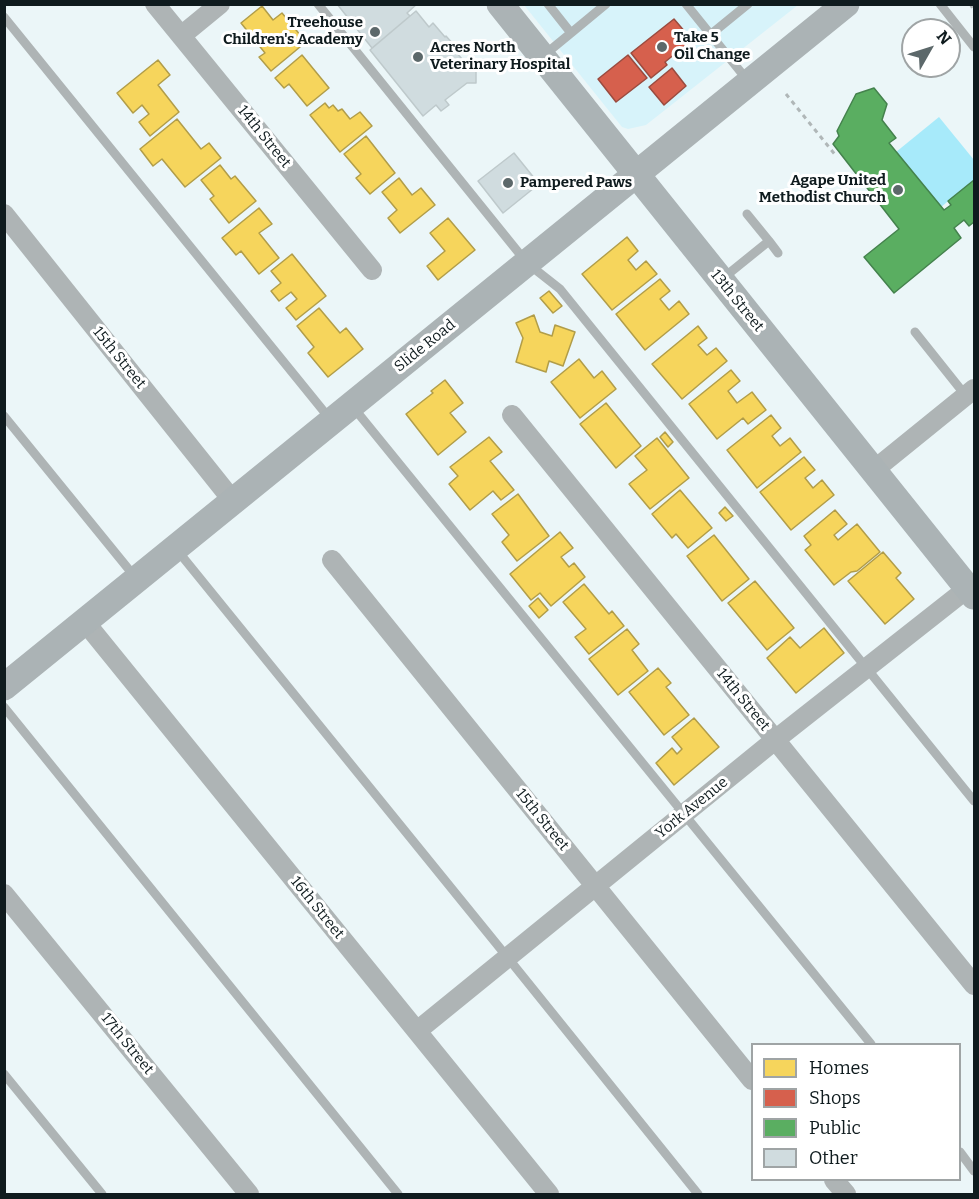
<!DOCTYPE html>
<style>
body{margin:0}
#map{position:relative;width:979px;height:1199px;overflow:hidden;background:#ebf6f8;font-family:Bitter,serif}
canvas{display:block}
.frame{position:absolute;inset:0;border:6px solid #0f1b1e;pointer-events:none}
.legend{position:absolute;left:751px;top:1043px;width:210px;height:138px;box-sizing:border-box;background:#fff;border:2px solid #9fa4a5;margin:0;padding:8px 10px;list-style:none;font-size:18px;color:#0f1b1e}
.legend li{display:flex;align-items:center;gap:12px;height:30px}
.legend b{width:30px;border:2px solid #9fa4a5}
.north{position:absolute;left:901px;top:18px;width:60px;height:60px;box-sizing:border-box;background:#fff;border:2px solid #9fa4a5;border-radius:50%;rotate:51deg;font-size:16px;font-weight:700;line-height:24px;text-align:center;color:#0f1b1e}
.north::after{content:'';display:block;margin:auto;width:21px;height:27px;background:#5c686a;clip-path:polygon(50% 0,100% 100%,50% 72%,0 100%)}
</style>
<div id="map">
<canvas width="979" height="1199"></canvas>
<div class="frame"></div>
<ul class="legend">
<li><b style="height:16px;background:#f6d55c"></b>Homes</li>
<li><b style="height:16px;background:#d6604d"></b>Shops</li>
<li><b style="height:16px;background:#5aae61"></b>Public</li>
<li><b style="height:16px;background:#d0dcdf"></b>Other</li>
</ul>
<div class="north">N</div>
</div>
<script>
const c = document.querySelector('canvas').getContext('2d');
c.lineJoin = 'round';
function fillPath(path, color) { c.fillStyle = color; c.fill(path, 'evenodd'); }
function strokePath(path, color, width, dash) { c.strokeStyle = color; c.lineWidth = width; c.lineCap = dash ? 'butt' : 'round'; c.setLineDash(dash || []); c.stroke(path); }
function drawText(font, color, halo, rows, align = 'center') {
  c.font = font + ' Bitter,serif'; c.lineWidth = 6; c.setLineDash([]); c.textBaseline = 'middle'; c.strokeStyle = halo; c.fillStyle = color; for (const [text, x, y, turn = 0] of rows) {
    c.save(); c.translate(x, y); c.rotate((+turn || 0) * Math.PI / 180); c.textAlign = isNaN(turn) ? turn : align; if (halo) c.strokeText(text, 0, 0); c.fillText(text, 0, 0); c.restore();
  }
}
fillPath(new Path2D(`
 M524 5H798L646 125 628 129 622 127Z`), '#d7f3fa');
fillPath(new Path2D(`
 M939 117 974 160V180L941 207 896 152Z`), '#a7eafa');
const homes = new Path2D(`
 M262 6 273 20 282 13 306 42 271 71 259 57 265 53 241 23Z
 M302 55 329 88 307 106 289 84 284 88 275 78Z
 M158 60 170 75 158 85 179 112 150 136 139 122 149 114 142 105 133 113 117 93Z
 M325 103 329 108 333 105 338 111 342 109 350 119 360 112 372 126 340 152 310 115Z
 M177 119 201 149 209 143 221 158 185 187 162 159 153 166 140 149Z
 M366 136 395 173 370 194 356 178 361 174 344 154Z
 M220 165 231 179 235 176 256 201 229 223 210 199 214 196 201 180Z
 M399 178 412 195 421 188 435 205 400 233 388 218 397 210 382 192Z
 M259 208 272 224 259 233 279 258 259 274 241 251 236 255 222 238Z
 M448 218 475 250 438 280 427 266 445 251 430 233Z
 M627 237 638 251 628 260 636 270 646 261 657 274 612 310 582 274Z
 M292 254 326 296 296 320 286 308 297 299 291 292 279 301 271 291 281 283 271 271Z
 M660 279 670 291 660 299 669 310 679 301 689 314 645 350 616 314Z
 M549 291 562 306 553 313 540 298Z
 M319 308 340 333 346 328 363 349 328 377 308 353 314 347 297 326Z
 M534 315 540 332 552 336 555 325 575 332 563 366 549 361 546 372 516 362 523 338 516 323Z
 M698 326 707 338 698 345 707 355 716 348 727 361 682 399 652 364Z
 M579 359 594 378 602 371 616 389 580 418 551 382Z
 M731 370 740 381 728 391 737 403 752 392 766 410 748 424 743 418 717 439 689 404Z
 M445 380 463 403 450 413 466 432 438 455 406 414 433 393 431 391Z
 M606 403 641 446 616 468 580 424Z
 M771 415 781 428 772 436 780 446 790 438 801 452 757 488 727 450Z
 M665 432 673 442 668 447 660 437Z
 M489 437 502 452 490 461 514 490 501 500 493 491 470 510 449 484 458 476 450 467Z
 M657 438 689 478 650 509 629 484 647 470 635 456Z
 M804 457 815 470 805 478 813 488 822 480 834 495 791 530 760 492Z
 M680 490 712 528 688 548 676 534 672 538 652 514Z
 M518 494 549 536 517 561 502 542 509 535 492 514Z
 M725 507 733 516 726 521 719 513Z
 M835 510 847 524 834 535 838 540 857 524 880 552 857 571 851 572 834 585 805 550 811 545 804 536Z
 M560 532 573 548 561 557 569 567 574 563 585 577 551 606 540 593 531 600 510 574Z
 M714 535 749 579 722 601 687 556Z
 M883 552 901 573 896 578 914 599 885 624 848 581Z
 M755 581 794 628 767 650 728 603Z
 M584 584 609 614 612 611 624 626 589 654 575 637 586 629 563 602Z
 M538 598 548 610 539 618 529 606Z
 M824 628 844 653 796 693 767 658 790 637 800 648Z
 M627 629 639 644 632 650 648 671 618 695 589 659Z
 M658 668 671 683 666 687 689 715 664 735 629 692Z
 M694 718 719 747 674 785 656 763 672 748 677 754 682 749 672 737Z`);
fillPath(homes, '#f6d55c');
strokePath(homes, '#b19d49', 1.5);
const shops = new Path2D(`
 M674 19 692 40 665 62 667 65 651 78 631 53Z
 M628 55 647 78 616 102 598 79Z
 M672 68 686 86 664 105 649 87Z`);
fillPath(shops, '#d6604d');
strokePath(shops, '#9a4b3f', 1.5);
const public = new Path2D(`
 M874 88 887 104 882 120 896 138 889 143 944 210 951 205 948 201 974 180V222L969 226 964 220 954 228 961 238 894 293 864 257 899 229 833 144 839 136 837 131 856 94Z`);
fillPath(public, '#5aae61');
strokePath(public, '#44824d', 1.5);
const building = new Path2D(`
 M337 4H417L407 13 410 16 372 48Z
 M416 11 429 27 433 23 445 37 446 36 453 44 451 46 467 65 476 66V83H467L445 100 449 105 441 111 436 105 423 116 370 50Z
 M514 153 539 184 503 213 478 181Z`);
fillPath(building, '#d0dcdf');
strokePath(building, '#bec9cb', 1.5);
strokePath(new Path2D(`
 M970 4 974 10
 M786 94 837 157`), '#b0b7b8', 3, [4.5, 4.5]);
strokePath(new Path2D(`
 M318 4 527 263 560 289 974 801
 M548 4 571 33 606 4
 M686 4 748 81
 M940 4 974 47
 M4 17 330 419
 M710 35 748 4
 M543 56 571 33
 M769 241 778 253
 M722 279 769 241 747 214
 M915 332 966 396
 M353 407 871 1044
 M4 416 135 577
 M177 550 508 958 698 1194
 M4 707 398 1194
 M4 1074 102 1194
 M960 1152 974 1171`), '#aeb4b5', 9);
strokePath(new Path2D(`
 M155 4 372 270
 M181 36 220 4
 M4 214 233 501
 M512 415 974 985
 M874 470 974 389
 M332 560 752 1080
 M85 622 549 1194
 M4 894 249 1194
 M417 1031 775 740 968 588
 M834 1180 846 1194`), '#aeb4b5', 20);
strokePath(new Path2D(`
 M500 4 974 596
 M4 687 846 4`), '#abb3b5', 27);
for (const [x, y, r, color] of [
 [375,32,6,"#5c686a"],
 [662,47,6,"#5c686a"],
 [418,57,6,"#5c686a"],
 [508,183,6,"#5c686a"],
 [898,190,6,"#5c686a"]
]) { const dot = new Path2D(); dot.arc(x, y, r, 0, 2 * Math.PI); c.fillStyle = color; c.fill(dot); strokePath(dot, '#fff', 2); }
drawText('bold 15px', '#0f1b1e', '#fff', [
 ["Treehouse",363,23,"right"],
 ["Children's Academy",363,40,"right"],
 ["Take 5",674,38],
 ["Oil Change",674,55],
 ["Acres North",430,48],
 ["Veterinary Hospital",430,65],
 ["Agape United",886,181,"right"],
 ["Methodist Church",886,198,"right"],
 ["Pampered Paws",520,183]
], 'left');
drawText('15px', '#0f1b1e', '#fff', [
 ["14th Street",264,137,51],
 ["13th Street",737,301,51],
 ["Slide Road",425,346,-39],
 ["15th Street",119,358,51],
 ["14th Street",743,700,51],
 ["York Avenue",692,808,-39],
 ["15th Street",542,820,51],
 ["16th Street",317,908,51],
 ["17th Street",127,1044,51]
]);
</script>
